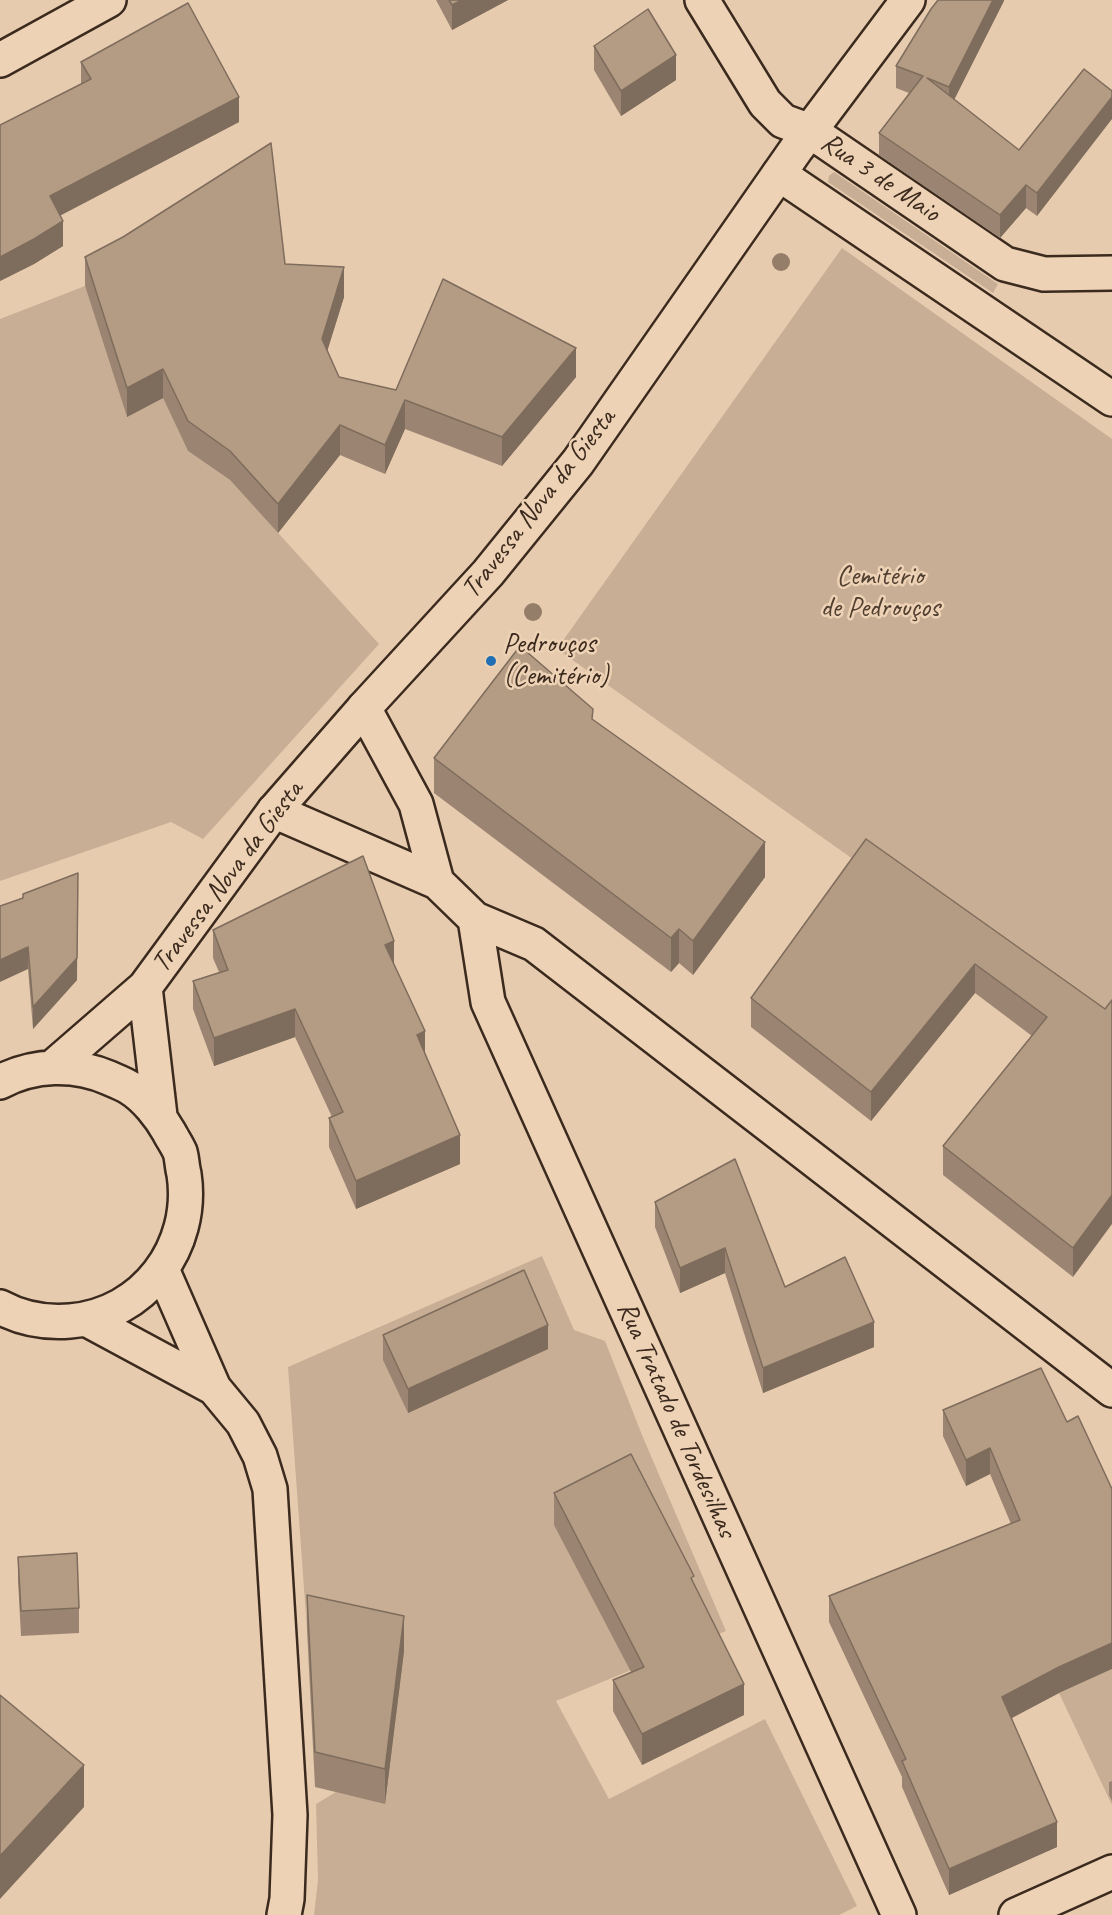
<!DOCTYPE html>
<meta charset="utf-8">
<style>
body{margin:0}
canvas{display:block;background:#e7cbaf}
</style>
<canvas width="1112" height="1915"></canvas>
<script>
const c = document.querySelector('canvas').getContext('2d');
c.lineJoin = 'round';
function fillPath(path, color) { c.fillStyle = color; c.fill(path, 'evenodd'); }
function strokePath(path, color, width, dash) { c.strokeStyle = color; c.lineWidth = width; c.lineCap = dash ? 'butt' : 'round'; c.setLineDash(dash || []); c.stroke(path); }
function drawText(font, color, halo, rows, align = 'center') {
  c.font = font + ' Caveat,sans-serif'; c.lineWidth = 5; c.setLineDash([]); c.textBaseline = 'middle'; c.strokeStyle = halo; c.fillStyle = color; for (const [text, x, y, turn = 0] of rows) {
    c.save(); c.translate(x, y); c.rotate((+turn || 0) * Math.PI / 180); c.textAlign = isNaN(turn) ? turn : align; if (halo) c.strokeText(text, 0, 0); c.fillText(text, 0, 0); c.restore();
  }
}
fillPath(new Path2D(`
 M834 172 998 284 993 293 828 182 829 176Z
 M842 248 1112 439V1043L557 649Z
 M85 286 127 417 163 398 188 451 230 480 379 644 203 839 171 822 0 881V319Z
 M542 1256 574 1330 605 1341 642 1435 726 1631 556 1701 609 1799 765 1719 857 1906 839 1915H314L318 1880 316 1804 336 1792 385 1803 307 1630 288 1367Z
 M1112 1669V1805L1059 1693Z`), '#c7ae94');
const minor = new Path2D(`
 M702 0 765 103 783 121 810 131 1005 264 1044 274 1112 273
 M0 60 109 0
 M779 174 1112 399
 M364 708 416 804 437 882
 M274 811 437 882 475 919 534 944 1112 1390
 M475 919 488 1002 899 1915
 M1016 1915 1112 1872`);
const tertiary = new Path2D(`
 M145 987 160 1116
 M54 1066 145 987 274 811 364 708 488 573 578 462 797 148 908 0
 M0 1082C34 1064 74 1063 109 1078 116 1081 124 1084 130 1088 145 1097 160 1116 169 1132 172 1138 177 1145 180 1152 182 1158 182 1167 184 1174 195 1247 144 1315 70 1321 45 1323 22 1319 0 1307
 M162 1269 214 1388 243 1423 260 1456 270 1489 290 1815 287 1899 284 1915
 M86 1319 214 1388`);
strokePath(minor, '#3b2a1e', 38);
strokePath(tertiary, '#3b2a1e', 38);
strokePath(minor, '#eed2b5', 33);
strokePath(tertiary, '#eed2b5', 33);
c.fillStyle = '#947d69';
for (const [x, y] of [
 [781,262],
 [533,612]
]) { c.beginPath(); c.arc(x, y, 9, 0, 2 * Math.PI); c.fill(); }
fillPath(new Path2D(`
 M436 0H508L452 30Z
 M1004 0 954 99 1019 150 1084 69 1037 216 1026 208 1000 238 879 155V133L909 93 896 88V66Z
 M594 46 676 80 621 116 594 70Z
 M81 62 239 122 60 215 63 246 34 264 0 281V125L81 84Z
 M85 257 285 264 344 297 327 351 339 377 396 390 576 377 502 466 405 429 385 474 340 455 278 533 230 480 188 451 163 398 127 417 85 286Z
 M593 720 765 877 693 975 679 963 671 972 434 793V758Z
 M866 839 1105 1009 1073 1277 943 1175V1146L1032 1036 975 993 871 1121 751 1027V998Z
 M0 906 77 980 33 1029 28 969Z
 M213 930 394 966 425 1054 460 1164 356 1209 329 1147V1118L332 1117 295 1037 214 1066 193 1009V981L219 972 213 958Z
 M655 1202 785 1287 874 1347 763 1393 725 1273 680 1293 655 1227Z
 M383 1335 548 1349 408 1413 383 1360Z
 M1041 1368 1059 1693 1012 1718 1057 1847 949 1895 902 1787V1777L829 1622V1596L1011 1524 990 1474 966 1486 943 1436V1410Z
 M554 1493 694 1584 744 1715 642 1765 613 1711V1680L631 1672 554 1525Z
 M18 1557 79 1608V1633L21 1636 18 1581Z
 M307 1595 404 1651 385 1804 315 1787 307 1630Z
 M1112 1781V1801L1109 1795V1782Z`), '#9b8572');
fillPath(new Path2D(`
 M462 0H508L452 30V5Z
 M993 0H1004V1L949 110V87Z
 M676 55V80L621 116V91Z
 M239 97V122L50 221V196Z
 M1112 97V119L1037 216V193Z
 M1026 185V208L1000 238V215Z
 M63 221V246L34 264 0 281V257Z
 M344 267V297L322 368V339Z
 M576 348V377L502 466V437Z
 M163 369V398L127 417V388Z
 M405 400V429L385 474V445Z
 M340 425V455L278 533V504Z
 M765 842V877L693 975V941Z
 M78 873 77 980 33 1029V1007Z
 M679 929V963L671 972V938Z
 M394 941V970L385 945Z
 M28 947V969L0 982V960Z
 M975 964V993L871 1121V1092Z
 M295 1009V1037L214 1066V1038Z
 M425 1031V1060L417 1035Z
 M460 1135V1164L356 1209V1181Z
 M1112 1195V1224L1073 1277V1248Z
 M725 1248V1273L680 1293V1268Z
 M874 1322V1347L763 1393V1368Z
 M548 1325V1349L408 1413V1389Z
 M990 1448V1474L966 1486V1460Z
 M404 1616V1651L385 1804V1769Z
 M1112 1643V1669L1059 1693 1002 1723V1697L1059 1667Z
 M744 1684V1715L642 1765V1734Z
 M84 1765V1807L0 1899V1856Z
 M1057 1822V1847L949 1895V1869Z`), '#7e6c5c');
const building = new Path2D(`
 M449 0H462L452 5Z
 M938 0H993L949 87 927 78 1019 150 1084 69 1112 91V97L1037 193 1026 185 1000 215 879 133 923 76 896 66 931 9Z
 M188 3 239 97 50 196 63 221 34 239 0 257V125L91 79 81 62Z
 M648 9 676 55 621 91 594 46Z
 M271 143 285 264 344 267 322 339 339 377 396 390 443 279 576 348 502 437 405 400 385 445 340 425 278 504 230 451 188 421 163 369 127 388 85 257 123 237Z
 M520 646 593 709 592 719 765 842 693 941 679 929 671 938 434 758Z
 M866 839 1105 1009 1112 1000V1195L1073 1248 943 1146 1047 1017 975 964 871 1092 751 998Z
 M363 856 394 941 385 945 425 1031 417 1035 460 1135 356 1181 329 1118 343 1112 295 1009 214 1038 193 981 228 970 213 930Z
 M78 873 77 958 33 1007 28 947 0 960V906L23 898V894Z
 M735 1159 785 1287 845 1257 874 1322 763 1368 725 1248 680 1268 655 1202Z
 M524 1270 548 1325 408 1389 383 1335Z
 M1041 1368 1067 1422 1078 1416 1112 1489V1643L1059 1667 1002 1697 1057 1822 949 1869 902 1761 906 1759 829 1596 1020 1520 990 1448 966 1460 943 1410Z
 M631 1454 694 1576 691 1578 744 1684 642 1734 613 1680 644 1667 554 1493Z
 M77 1553 79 1608 21 1611 18 1557Z
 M307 1595 404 1616 385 1769 315 1752Z
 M0 1695 84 1765 0 1856Z`);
fillPath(building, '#b49b84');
strokePath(building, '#7e6c5c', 1.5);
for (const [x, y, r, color] of [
 [491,661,6,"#1f6fb2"]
]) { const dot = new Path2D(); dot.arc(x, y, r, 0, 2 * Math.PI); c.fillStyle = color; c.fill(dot); strokePath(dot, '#eed2b5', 2); }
drawText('28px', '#3b2a1e', '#eed2b5', [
 ["Rua 3 de Maio",880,178,34],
 ["Travessa Nova da Giesta",539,504,-52],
 ["Travessa Nova da Giesta",228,877,-53],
 ["Rua Tratado de Tordesilhas",676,1420,66]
]);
drawText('28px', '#503e30', '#eed2b5', [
 ["Cemitério",880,577],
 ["de Pedrouços",880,609]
]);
drawText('28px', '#3b2a1e', '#eed2b5', [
 ["Pedrouços",503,645],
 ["(Cemitério)",503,677]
], 'left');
</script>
